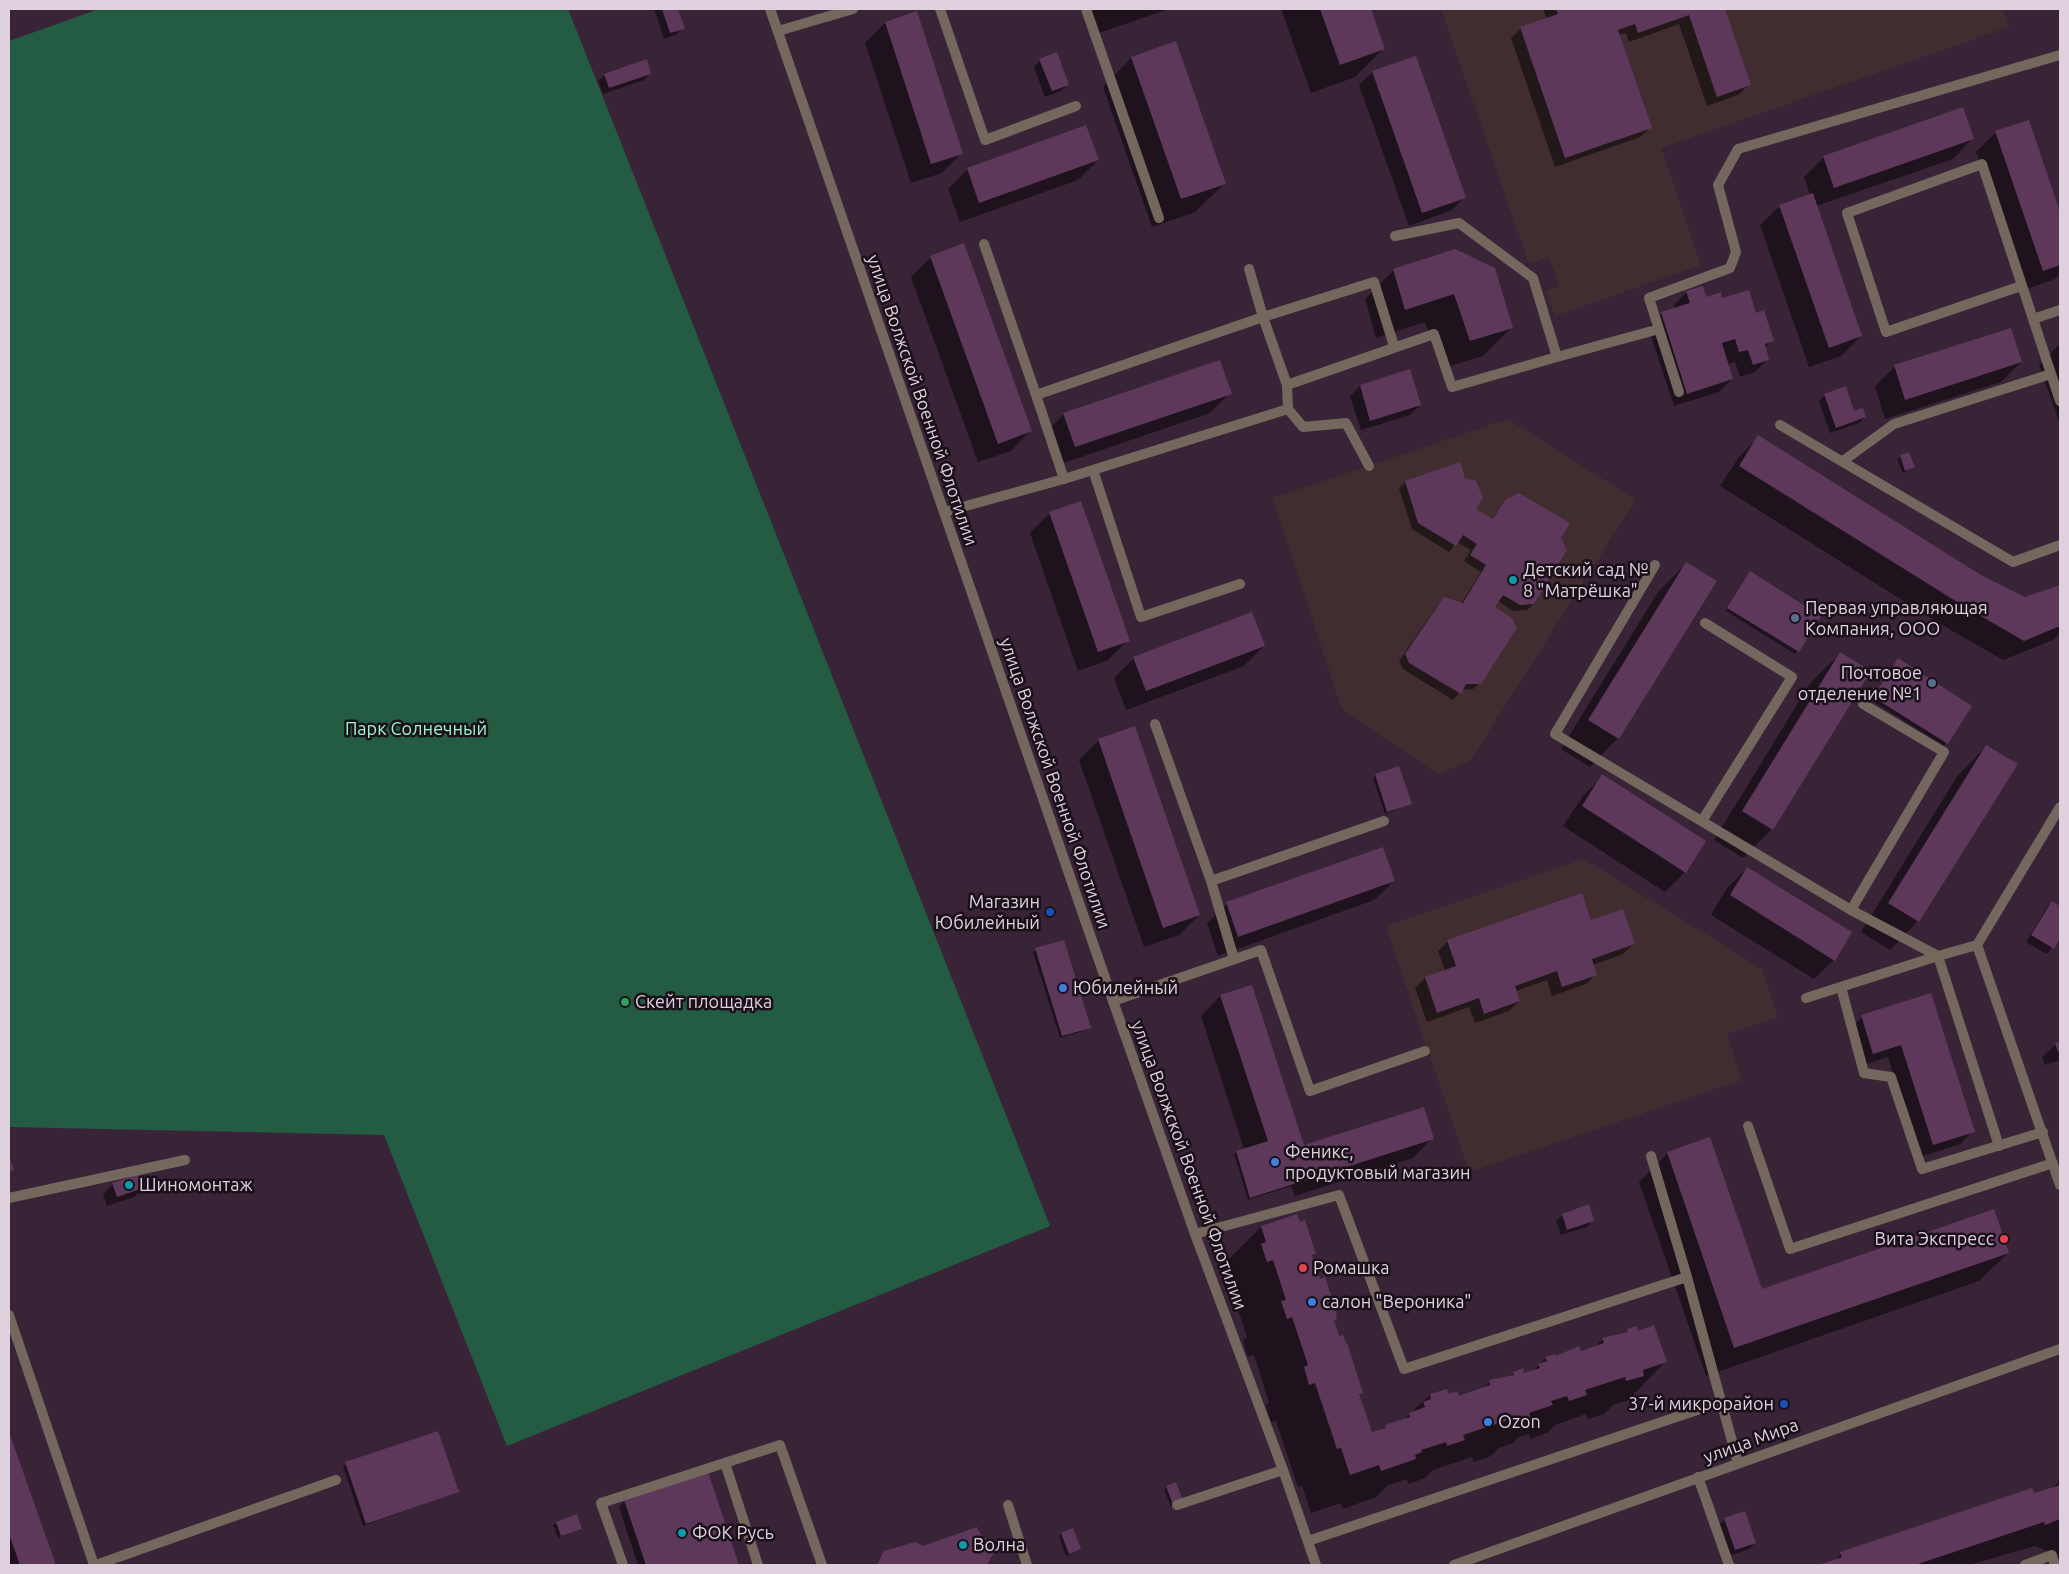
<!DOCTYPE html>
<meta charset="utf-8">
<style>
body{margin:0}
#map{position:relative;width:2069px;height:1574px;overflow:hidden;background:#392337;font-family:Ubuntu,sans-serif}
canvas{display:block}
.frame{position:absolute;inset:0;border:10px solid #dfd1de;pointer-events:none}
</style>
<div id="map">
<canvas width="2069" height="1574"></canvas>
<div class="frame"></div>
</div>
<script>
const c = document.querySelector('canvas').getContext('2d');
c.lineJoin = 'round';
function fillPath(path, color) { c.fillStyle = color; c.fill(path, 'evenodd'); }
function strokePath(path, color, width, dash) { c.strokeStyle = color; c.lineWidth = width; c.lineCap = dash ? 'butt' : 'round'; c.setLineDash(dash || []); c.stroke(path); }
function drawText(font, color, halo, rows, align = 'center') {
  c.font = font + ' Ubuntu,sans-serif'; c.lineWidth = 5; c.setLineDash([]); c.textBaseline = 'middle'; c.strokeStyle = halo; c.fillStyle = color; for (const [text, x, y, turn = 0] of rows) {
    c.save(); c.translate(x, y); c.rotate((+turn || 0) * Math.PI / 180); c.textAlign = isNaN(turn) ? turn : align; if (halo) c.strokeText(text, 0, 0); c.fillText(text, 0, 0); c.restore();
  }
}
fillPath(new Path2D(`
 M1441 9H2003L2009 27 1661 148 1701 265 1555 316 1546 291 1559 286 1549 257 1529 264Z
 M1508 419 1636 500 1470 761 1438 774 1342 709 1272 498Z
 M1584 859 1762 969 1778 1017 1727 1034 1742 1080 1469 1172 1386 926Z`), '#412d2f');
fillPath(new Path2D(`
 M99 9H568L1050 1226 507 1446 384 1135 9 1127V41Z`), '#245c43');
fillPath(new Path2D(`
 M654 9H677L683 28 677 34 664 39Z
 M1091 9H1169L1099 33Z
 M1281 9H1369L1383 49 1355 77 1311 93Z
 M1543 9H1724L1749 84 1740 94 1707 106 1679 24 1629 42 1626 33 1619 35 1650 128 1640 137 1555 167 1511 38 1521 28 1547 19Z
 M916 13 962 153 942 173 911 183 865 43 885 23Z
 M1131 58 1224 184 1195 212 1152 227 1103 87Z
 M1040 60 1068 84 1061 91 1045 97 1034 67Z
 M1373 72 1465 197 1452 210 1409 226 1359 85Z
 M650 74 644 80 603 94 598 81 605 75Z
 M2028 121 2060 216V274L2055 279 2024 290 1976 152 1996 132Z
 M1972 139 1953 159 1816 206 1861 336 1841 356 1809 367 1760 225 1780 206 1810 195 1804 177 1824 157Z
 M1098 160 1078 180 960 222 948 189 968 169Z
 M1455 250 1512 327 1483 356 1441 369 1425 322 1376 338 1365 299 1394 270Z
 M931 257 1030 431 1011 451 978 462 911 277Z
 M1687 292 1755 314 1772 340 1765 348 1768 359 1755 372 1740 377 1735 362 1727 364 1732 379 1719 392 1674 406 1648 327 1661 314 1675 309 1674 305Z
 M2010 329 2021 362 2001 382 1885 419 1875 386 1894 367Z
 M2060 344V424L2039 365Z
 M1409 371 1420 405 1410 415 1361 430 1350 396 1360 386Z
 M1230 393 1210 413 1055 466 1044 434 1064 414Z
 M1825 395 1854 412 1865 417 1859 423 1830 433 1819 401Z
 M1759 437 1980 576 2024 598 2060 586V633L2053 640 2003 660 1942 625 1720 486 1739 457Z
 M1909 453 1914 467 1903 473 1897 459Z
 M1405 482 1475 509 1492 520 1506 500 1560 538 1533 604 1527 610 1513 611 1498 601 1494 608 1480 683 1473 689 1462 690 1453 700 1403 669 1399 661 1438 605 1444 599 1461 604 1481 572 1464 561 1471 550 1457 542 1449 552 1412 529 1399 488Z
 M1050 513 1128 640 1108 660 1078 671 1030 533Z
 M1686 564 1618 738 1590 767 1561 749 1658 592Z
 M1747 576 1819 616 1795 654 1726 611Z
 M1264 646 1244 666 1126 710 1114 678 1134 658Z
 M1840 654 1869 672 1772 829 1743 858 1714 840 1811 682Z
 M1895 663 1971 706 1944 746 1871 700Z
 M1099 740 1199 915 1179 935 1144 947 1079 760Z
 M1987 746 1918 921 1890 950 1861 932 1958 775Z
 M1376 775 1410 804 1385 814 1373 778Z
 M1603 776 1685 872 1665 892 1563 826 1583 796Z
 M1383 848 1394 881 1374 900 1218 956 1207 923 1227 904Z
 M1747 868 1834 960 1814 979 1711 915 1727 888Z
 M2052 903 2060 908V936L2047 954 2026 942 2046 909Z
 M1590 922 1633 944 1623 954 1593 965 1596 974 1586 984 1552 996 1547 980 1516 991 1519 1001 1509 1011 1475 1023 1469 1007 1427 1022 1415 988 1425 978 1445 971 1438 951 1448 941Z
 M1036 950 1089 1027 1086 1030 1060 1038 1033 952Z
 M1930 995 1973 1131 1960 1144 1920 1157 1888 1057 1860 1066 1849 1030 1862 1017Z
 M1220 996 1304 1147 1432 1138 1413 1158 1295 1196 1291 1186 1248 1200 1234 1154 1244 1149 1201 1016Z
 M2060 1042V1060L2045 1065 2042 1057 2056 1044Z
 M1668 1153 1761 1291 2008 1253 1979 1281 1706 1376 1639 1182Z
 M113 1184 144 1187 134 1197 107 1206 103 1194Z
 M1563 1215 1593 1220 1587 1227 1561 1235 1556 1221Z
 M1261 1227 1315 1253 1311 1257 1336 1319 1333 1322 1361 1393 1358 1396 1371 1434 1403 1420 1430 1395 1458 1397 1482 1389 1490 1382 1510 1377 1514 1373 1524 1375 1531 1373 1546 1358H1555L1594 1348 1603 1339 1624 1334 1636 1328 1638 1333 1665 1362 1627 1401 1613 1405 1604 1414 1588 1419 1586 1414 1555 1425 1547 1433 1530 1439 1529 1434 1518 1437 1513 1443 1499 1448 1491 1456 1474 1462 1472 1457 1433 1470 1425 1478 1409 1484 1407 1479 1388 1485 1376 1497 1343 1509 1341 1503 1311 1513 1302 1486 1298 1487 1276 1421 1271 1422 1266 1406 1269 1402 1254 1355 1248 1357 1243 1341 1247 1337 1234 1298 1229 1299 1223 1283 1227 1279 1223 1265Z
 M438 1432 458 1492 363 1526 343 1466Z
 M9 1435 54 1565H9Z
 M707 1473 738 1565H638L619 1507 625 1501Z
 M2060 1480V1565H2053L2048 1551 2035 1546 1969 1565H1821L1834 1561 1841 1554 2051 1489Z
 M1167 1487 1179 1503 1171 1507 1164 1490Z
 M576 1515 580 1528 558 1538 553 1525Z
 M1725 1519 1755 1543 1749 1549 1729 1556 1719 1525Z
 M1062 1534 1080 1549 1066 1556 1059 1536Z
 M981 1538 997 1544 985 1565H877L882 1556Z`), '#0007');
fillPath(new Path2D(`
 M662 9H678L685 29 670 33Z
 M1320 9H1371L1385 49 1340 65Z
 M1556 9H1725L1751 85 1717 97 1689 15 1638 33 1635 24 1618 30 1652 128 1565 158 1520 27 1558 14Z
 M917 11 963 154 931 164 885 22Z
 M1176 41 1226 184 1181 199 1131 57Z
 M1057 52 1069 85 1052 91 1039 59Z
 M1416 56 1466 198 1422 213 1372 71Z
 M647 59 651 74 609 88 604 74Z
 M1963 107 1974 139 1834 188 1823 156Z
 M2029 120 2060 212V265L2043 271 1995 131Z
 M1086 125 1099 160 979 203 967 168Z
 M1813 193 1862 336 1829 348 1779 205Z
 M964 243 1032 431 998 444 930 256Z
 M1455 249 1495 268 1513 328 1470 341 1454 294 1405 310 1393 269Z
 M1703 286 1706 297 1721 292 1722 298 1749 290 1756 313 1764 310 1774 341 1765 344 1769 360 1753 365 1748 350 1739 352 1735 339 1722 343 1733 379 1687 394 1661 312 1690 303 1686 291Z
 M2011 328 2022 362 1905 400 1894 365Z
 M1220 360 1232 394 1075 447 1063 413Z
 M1410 369 1421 405 1370 421 1360 385Z
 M1846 386 1854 411 1863 408 1866 417 1836 428 1824 394Z
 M1758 435 1981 575 2025 597 2060 585V626L2024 641 1962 605 1739 466Z
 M1909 452 1915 467 1905 471 1900 455Z
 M1460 462 1465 478 1476 481 1483 498 1476 509 1493 519 1506 499 1519 493 1570 523 1561 538 1567 550 1534 604 1520 605 1503 595 1495 607 1512 618 1517 628 1481 684H1466L1461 694 1409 663 1405 654 1444 597 1463 603 1486 565 1470 555 1477 544 1463 535 1456 546 1418 523 1405 481Z
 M1081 501 1130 641 1098 652 1049 512Z
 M1686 562 1717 581 1619 739 1588 720Z
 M1750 571 1821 616 1799 652 1727 608Z
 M1252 612 1265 646 1146 691 1133 657Z
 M1840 652 1871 671 1773 830 1742 811Z
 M1898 658 1972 706 1948 744 1873 697Z
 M1135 726 1200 915 1163 928 1098 739Z
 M1986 745 2018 764 1919 922 1888 903Z
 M1399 766 1412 804 1387 812 1375 774Z
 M1602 774 1706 841 1686 873 1582 806Z
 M1383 847 1395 881 1238 937 1226 902Z
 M1747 867 1852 932 1835 961 1730 895Z
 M1582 893 1591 920 1623 909 1635 944 1592 959 1597 975 1562 987 1557 971 1515 986 1520 1001 1484 1014 1479 998 1437 1013 1425 977 1456 966 1447 940Z
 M2052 901 2060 906V939L2054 949 2031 935Z
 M1064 940 1091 1028 1062 1036 1035 948Z
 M1252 985 1304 1145 1424 1107 1434 1139 1250 1198 1236 1151 1268 1141 1220 995Z
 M1931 993 1975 1132 1933 1145 1901 1045 1873 1054 1861 1015Z
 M2060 1041V1052H2058L2055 1043Z
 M1710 1137 1762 1289 1994 1209 2009 1253 1734 1348 1667 1152Z
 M9 1157 14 1170 9 1171Z
 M141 1174 146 1187 117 1197 112 1183Z
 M1589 1204 1594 1221 1567 1230 1562 1214Z
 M1297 1214 1300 1222 1305 1220 1316 1254 1312 1255 1320 1279 1325 1277 1336 1311 1337 1319 1334 1320 1339 1336 1343 1335 1346 1343H1347L1363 1393 1359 1394 1372 1432 1386 1428 1385 1425 1410 1417 1409 1413 1425 1407 1423 1402 1431 1399 1430 1394 1447 1389 1449 1394 1457 1391 1459 1396 1490 1385 1489 1380 1514 1375 1513 1372 1523 1368 1524 1373 1540 1368 1538 1364 1547 1361 1545 1357 1555 1354 1556 1356 1579 1346 1581 1351 1604 1343 1602 1338 1628 1332 1627 1329 1637 1326 1638 1331 1654 1325 1667 1362 1643 1370 1644 1376 1626 1381 1625 1377 1585 1390 1587 1395 1569 1401 1567 1396 1551 1401 1553 1405 1529 1413 1531 1418 1513 1424 1511 1419 1463 1435 1465 1440 1447 1446 1446 1442 1421 1450 1422 1452 1415 1455 1416 1459 1381 1471 1379 1465 1350 1475 1341 1448 1337 1449 1315 1383 1309 1385 1304 1367 1308 1365 1292 1317 1287 1319 1281 1301 1286 1300 1273 1260 1267 1262 1261 1244 1266 1242 1261 1226Z
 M438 1431 459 1492 366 1524 345 1462Z
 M9 1432 56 1565H20L9 1534Z
 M708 1472 739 1565H646L624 1500Z
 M1176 1482 1183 1501 1173 1505 1166 1486Z
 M2060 1485V1519L2045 1525 2044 1522 1915 1565H1818L1842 1557 1840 1552 2032 1488 2034 1493Z
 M1745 1511 1756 1543 1735 1550 1724 1518Z
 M577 1514 582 1529 561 1536 556 1522Z
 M977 1527 982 1537 999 1543 987 1565H877L884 1551 915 1542 923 1546Z
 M1073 1528 1081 1549 1069 1554 1061 1533Z`), '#5d385b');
strokePath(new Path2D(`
 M940 9 985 140 1076 106
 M1086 9 1159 218
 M778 31 853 9
 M1249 269 1263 317 1374 282 1394 346
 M2021 286 1886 332 1847 213 1982 164 2060 401
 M2033 319 2060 310
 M1557 357 1659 329
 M1287 385 1434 334 1452 387 1557 357 1533 278 1459 223 1395 236
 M1679 392 1649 298 1730 268 1736 252 1718 185 1738 149 2060 55
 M1036 395 1064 479
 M1288 409 1303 427 1346 423 1369 466
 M1780 425 2013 562 2060 545
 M1843 461 1894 424 2051 374
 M1093 470 1141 617 1240 584
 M944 512 1064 479 1288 409 1287 385 1263 317 1036 395 984 244
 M1655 565 1555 734 1851 910 1938 956 1977 945 2060 1185
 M1155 724 1211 881 1234 959
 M1702 821 1792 677 1705 623
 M1211 881 1384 821
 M1851 910 1944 752 1863 704
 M1977 945 2060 807
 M1841 987 1864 1073 1891 1077 1922 1169 2043 1132
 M1806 998 1938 956 1999 1146
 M1113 1001 1261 950 1310 1091 1425 1051
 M1748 1126 1790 1249 2053 1163
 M1651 1156 1687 1277
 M9 1198 185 1160
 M1195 1234 1339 1195 1404 1369 1687 1277 1738 1463
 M725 1463 758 1565
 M1698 1477 1729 1565
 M1008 1505 1027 1565
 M1177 1505 1283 1470
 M1308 1541 1721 1402
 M96 1565 336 1480
 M623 1565 601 1503 780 1445 822 1565
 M2025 1565 2052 1555 2055 1565`), '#73675e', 10);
strokePath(new Path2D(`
 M770 9 1113 1001 1195 1234 1283 1470 1316 1565
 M9 1315 94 1565
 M1454 1565 2060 1349`), '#73675e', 10);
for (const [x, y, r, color] of [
 [1513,580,5,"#0f9aa8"],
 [1795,618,5,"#5c6f8a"],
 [1932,683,5,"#5c6f8a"],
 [1050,912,5,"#1a4fb4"],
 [1063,988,5,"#3f7fe0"],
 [625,1002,5,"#2e9e5b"],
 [1275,1162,5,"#3f7fe0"],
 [129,1185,5,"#0f9aa8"],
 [2004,1239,5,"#e0444e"],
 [1303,1268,5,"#e0444e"],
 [1312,1302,5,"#3f7fe0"],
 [1784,1404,5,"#1a4fb4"],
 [1488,1422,5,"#3f7fe0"],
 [682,1533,5,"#0f9aa8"],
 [963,1545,5,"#0f9aa8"]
]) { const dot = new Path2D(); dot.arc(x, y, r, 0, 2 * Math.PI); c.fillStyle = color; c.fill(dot); strokePath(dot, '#1a1019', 2); }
drawText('18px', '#dfd1de', '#1a1019', [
 ["улица Волжской Военной Флотилии",922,400,71],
 ["улица Волжской Военной Флотилии",1055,783,71],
 ["улица Волжской Военной Флотилии",1189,1165,70],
 ["улица Мира",1751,1441,-20]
]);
drawText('18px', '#dfd1de', '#1a1019', [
 ["Детский сад №",1523,570],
 ["8 \"Матрёшка\"",1523,591],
 ["Первая управляющая",1805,608],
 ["Компания, ООО",1805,629],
 ["Почтовое",1922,673,"right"],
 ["отделение №1",1922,694,"right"],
 ["Магазин",1040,902,"right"],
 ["Юбилейный",1040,923,"right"],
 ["Юбилейный",1073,988],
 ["Скейт площадка",635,1002],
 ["Феникс,",1285,1152],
 ["продуктовый магазин",1285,1173],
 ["Шиномонтаж",139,1185],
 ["Вита Экспресс",1994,1239,"right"],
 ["Ромашка",1313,1268],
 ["салон \"Вероника\"",1322,1302],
 ["37-й микрорайон",1774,1404,"right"],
 ["Ozon",1498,1422],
 ["ФОК Русь",692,1533],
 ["Волна",973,1545]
], 'left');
drawText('18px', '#9cf4c8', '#1a1019', [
 ["Парк Солнечный",416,729]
]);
</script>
